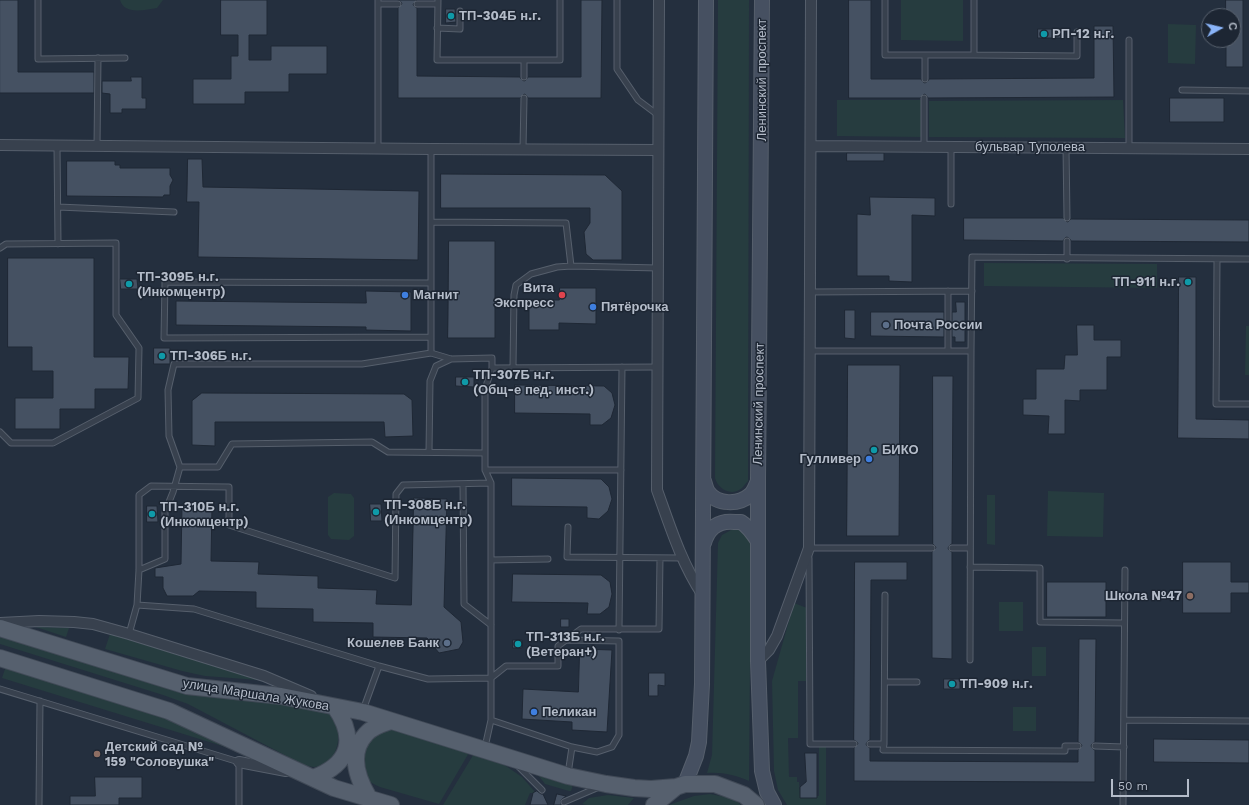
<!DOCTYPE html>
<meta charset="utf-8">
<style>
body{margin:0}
#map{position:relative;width:1249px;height:805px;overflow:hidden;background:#242f3e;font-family:"Work Sans",sans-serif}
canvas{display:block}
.north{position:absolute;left:1201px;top:8px;width:40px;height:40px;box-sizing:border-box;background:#1d2633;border:1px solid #59626f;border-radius:50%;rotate:82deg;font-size:11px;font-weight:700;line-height:16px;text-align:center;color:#b4bcc9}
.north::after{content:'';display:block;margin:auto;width:14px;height:18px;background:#8ab4f8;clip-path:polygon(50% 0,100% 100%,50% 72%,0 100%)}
.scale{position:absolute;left:1111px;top:779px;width:78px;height:18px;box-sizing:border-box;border:2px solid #b4bcc9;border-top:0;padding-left:5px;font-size:12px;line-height:14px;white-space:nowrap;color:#b4bcc9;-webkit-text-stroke:3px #1d2633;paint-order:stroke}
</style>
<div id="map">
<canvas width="1249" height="805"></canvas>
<div class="north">С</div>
<div class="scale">50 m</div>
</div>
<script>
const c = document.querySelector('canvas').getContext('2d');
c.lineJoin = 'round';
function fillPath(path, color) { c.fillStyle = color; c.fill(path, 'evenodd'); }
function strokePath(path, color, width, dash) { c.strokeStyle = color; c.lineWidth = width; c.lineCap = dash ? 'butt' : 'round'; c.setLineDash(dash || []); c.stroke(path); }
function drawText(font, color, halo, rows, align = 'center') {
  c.font = font + ' "Work Sans",sans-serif'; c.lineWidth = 3; c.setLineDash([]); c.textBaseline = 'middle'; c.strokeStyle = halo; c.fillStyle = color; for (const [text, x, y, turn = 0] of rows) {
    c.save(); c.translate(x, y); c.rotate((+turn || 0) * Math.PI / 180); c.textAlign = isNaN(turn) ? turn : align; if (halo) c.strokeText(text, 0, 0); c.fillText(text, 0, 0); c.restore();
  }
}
fillPath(new Path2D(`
 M120 0H163L157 8C145 10 124 15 120 0Z
 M718 0H749L748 481C746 483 744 486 742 488 731 497 718 489 715 478Z
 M901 0H963V41L901 40Z
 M1168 24 1196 25 1195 64 1168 63Z
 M837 100H921V137L837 136Z
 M1123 100 1125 138 929 137V101Z
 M984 263 1157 264V288L984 286Z
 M1246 326H1249V375H1245Z
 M1048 491 1104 493 1103 537 1047 536Z
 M334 493 351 494 354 498V536L349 540 331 539 328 535V497Z
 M987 495H995V545L987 544Z
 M733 529 745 530 751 541 749 781C735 775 723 772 707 773L712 755 718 543 722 535Z
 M999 602H1023V631H999Z
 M794 603 807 608 806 681H798V738H788L789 777H797V782H799L800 796H819V743H826V805H787L778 790 774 771 772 681Z
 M36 627 69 628 66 637Z
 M110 634 258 680 205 676 182 671 105 649Z
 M0 635 173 687 328 709C331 715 335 720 337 726 342 741 334 767 314 767 308 767 301 763 296 761L188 704 163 695 0 644Z
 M1032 647H1046V676H1032Z
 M6 666 174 718 232 749 2 678Z
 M1013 707H1036V731H1013Z
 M389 727 470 751 439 804 380 787C355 777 362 763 364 740Z
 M475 752 497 760 522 777 536 793H530L525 805H443Z
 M535 771 574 782 571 791H569L545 784Z
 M710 794C720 796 733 797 741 805H669L694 796Z
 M608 795 634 798 628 805H587L582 804 589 798Z`), '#263c3f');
const building = new Path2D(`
 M0 0H18V72H94V93H0Z
 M221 0H267V35H249V60H271V46H327V74H289V92H245V104H193V79H231V56H238V35H221Z
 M398 0H417L413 4 414 6 417 8V76L520 77 521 79 524 81 526 80 528 77H581V0H602L601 98H528L526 95 524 94 520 98H398V8L402 4 401 2Z
 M849 0H871V79H921L923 82 925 83 928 81 929 79 1094 78V26H1113L1114 97 928 98 926 95 924 94 920 98H849Z
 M1226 0H1243V67H1226V40H1233V16H1226Z
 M446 9H455L456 22 446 23Z
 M1038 29H1064V38H1038Z
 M131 77H142V98H146V109H122V113H110V94L102 93V81H131Z
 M1170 98H1224V122H1170Z
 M847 153H884V161H847Z
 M188 159H202L203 187 419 191 418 260 198 257 199 202H187Z
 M67 161H115V165H120V168H170V175L173 180 170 186V195H164L163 197 67 196Z
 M441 174 605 175 622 191V260H593L586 254 584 232 590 223V208H441Z
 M870 197 935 198V216L912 215V282L889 281V276H857V214L870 215Z
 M964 218H1063L1067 222 1069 221 1071 219 1249 220V242L1071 241 1070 239 1067 237 1065 238 1063 241 964 240Z
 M449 241H495V338H448Z
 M8 258H94V357H129L128 389H95V409H60V429H15V398H53V371H32V347H8Z
 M1179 277H1196V419L1249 420V439L1178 438Z
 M120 279H137L138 289H121Z
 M560 288H596V324L559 323V330H529V300H559Z
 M366 291 411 292V331L366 330V327L176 325V301L366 303Z
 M956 302H965V342H955V337H952V312H956Z
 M845 310H855V339L845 338Z
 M871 312H944V337L871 336Z
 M1077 325H1094V340H1121V357H1107V390H1080V401L1065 400V434H1048L1049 416 1023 415V399H1036V369H1064L1065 355H1077Z
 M154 348H170V364H154Z
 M848 365H900L899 536H847Z
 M933 376H953L952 544 950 545 948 548 949 550 952 552V659L932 658V552L936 548 935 546 933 544Z
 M456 377H474V387L456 386Z
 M515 385 604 386 612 393 615 405 611 418 602 425H590V414L515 413Z
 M202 393 404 394 412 400 413 436 385 437 384 422H215V446L192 445V401Z
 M512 478 601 479 609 487 612 499 608 511 599 519 587 518V507L512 506Z
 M414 498 447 499 444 607 461 622 463 642 459 649 439 653 427 638 373 637V623L313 622V609L256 608V592L199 591 193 596H167L163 588V577H155V568L181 564 182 504 212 505 211 561 259 562 258 574 318 576V588L377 590 376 604 411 605Z
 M370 504H381L382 521H371Z
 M147 506H157L158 522H147Z
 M855 562H907V580H871L870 740 868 741 866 744 867 746 870 748V761L1078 762V750L1082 746 1081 744 1078 742 1079 639H1096L1095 742 1092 744 1091 746 1093 749 1095 750V782L854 781V748L858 744 857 742 854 740Z
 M1183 562H1231V582H1249V593H1231V613H1183Z
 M513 574 601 575 610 582 612 594 609 607 600 614H587L588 603 512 602Z
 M1047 582H1106V617H1047Z
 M561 619H569V627H561Z
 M513 640H522V648H513Z
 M580 649 612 650 607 732 572 730V722L522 719 523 689 578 692Z
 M649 673H665V686L658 685V696H649Z
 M944 679H960V689H944Z
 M1154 739 1249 740V763L1154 762Z
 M805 753H817V798H800V787L806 782Z
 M95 777H142V798H119V805H70V796H95Z
 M537 791 541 794H543L548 805H530L533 793Z
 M557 794 566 796 561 800V805H554Z`);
fillPath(building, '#455162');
strokePath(building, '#1f2835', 1);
const lane = new Path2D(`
 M38 0V59L125 58
 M378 0V148
 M438 0 437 60H560V0
 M617 0V69L638 100 658 115
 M885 0V55H974V0
 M378 4H398
 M417 4H438
 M437 28 460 29V11
 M1129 40V148
 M974 55 1077 56V32
 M524 77V60
 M925 79V55
 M1182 90 1249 91
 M57 146 58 244
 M97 146 98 58
 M924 147V98
 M1066 148 1067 218
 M523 149 524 98
 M951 204V147
 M58 207 174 212
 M431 222 566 223 571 266 658 268
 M1067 241V259
 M0 248 6 244 116 243V315L139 348 138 398 53 443H11L0 432
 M1217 260 1216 404H1249
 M431 283 165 282 164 338 431 337
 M948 291V351
 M810 292 972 291
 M809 351H971L972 257 1249 259
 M431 353V149
 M513 367 514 295 516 285 531 274 557 267 571 266
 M492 368 658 367
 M429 452 430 381 436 366 451 359
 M180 467 169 436 168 390 174 364H362L431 353 451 359 492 358V368L485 389V470L491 483V720L485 747
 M485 470H621
 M463 484 464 604 491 625
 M568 527 567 557 682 558
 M952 548H970
 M809 550V548H932
 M809 558 810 744H854
 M491 560 548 559
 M970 567 1040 568V622L1124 623
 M139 570 165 559V512L173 492 180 467H218L232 444 372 442 388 452 485 453
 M137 605 194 609 379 666 428 679 491 678 506 666H558V646L581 629H659L660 558
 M619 630 622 367
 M129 634 137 605 139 570V495L151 486 229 487V525L395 578 396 494 403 485 491 483
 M970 660 971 351
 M885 682H917
 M0 689 239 762V805
 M363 710 379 666
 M491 720 572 747 597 752 612 747 619 735V641L567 640
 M1124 720 1249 721
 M870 744H884L885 595
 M884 744 883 750 1065 751V746H1078
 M1095 746 1124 747
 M517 765 542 790
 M568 774 572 747
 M564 802 599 787
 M39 805 40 701
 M1123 805 1125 570`);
const street = new Path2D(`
 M659 0 657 490C670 526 681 562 702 594
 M0 145 431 149 658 150
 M811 146 1249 149
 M0 623 39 621 74 622 93 624 129 634 264 676 311 696
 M758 661 769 650 777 636 809 548 811 0
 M239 762 286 771`);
const secondary = new Path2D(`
 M762 0 758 480V661L762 771 767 792 774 805
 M704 481C705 484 706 489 708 492 717 505 739 505 750 495 754 492 756 485 758 481
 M704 543C708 528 719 520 735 522 737 522 739 522 741 522 748 526 754 535 758 541
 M685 784 696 756 699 742 702 684 706 0`);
const primary = new Path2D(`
 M0 628 187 686 281 696 363 712 568 776 606 784 634 788 651 789 676 787
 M0 658 169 711 334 788 391 805
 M313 778C350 764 357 739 335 707
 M369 798C357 778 348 753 366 734 372 727 382 724 391 721
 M654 805 676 787 685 784H715L744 795 756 805`);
strokePath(lane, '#565f6c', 7);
strokePath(street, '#565f6c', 12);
strokePath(secondary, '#565f6c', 16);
strokePath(primary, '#414a57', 18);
strokePath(lane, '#38414e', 5);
strokePath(street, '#38414e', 10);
strokePath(secondary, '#465061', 14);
strokePath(primary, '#56606e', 16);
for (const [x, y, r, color] of [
 [451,16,4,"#0f9aa8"],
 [1044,34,4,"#0f9aa8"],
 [1188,282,4,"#0f9aa8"],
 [129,284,4,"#0f9aa8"],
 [405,295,4,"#3f7fe0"],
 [562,295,4,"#e0444e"],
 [593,307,4,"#3f7fe0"],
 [886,325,4,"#5c6f8a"],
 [162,356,4,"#0f9aa8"],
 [465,382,4,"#0f9aa8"],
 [874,450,4,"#0f9aa8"],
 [869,459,4,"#3f7fe0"],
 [376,512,4,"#0f9aa8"],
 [152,514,4,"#0f9aa8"],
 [1190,596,4,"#8d6e63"],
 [447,643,4,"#5c6f8a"],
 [518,644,4,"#0f9aa8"],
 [952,684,4,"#0f9aa8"],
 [534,712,4,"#3f7fe0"],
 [97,754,4,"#8d6e63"]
]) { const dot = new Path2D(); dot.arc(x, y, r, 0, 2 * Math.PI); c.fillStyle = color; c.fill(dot); strokePath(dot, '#1d2633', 1.5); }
drawText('bold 13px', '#b4bcc9', '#1d2633', [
 ["ТП-304Б н.г.",459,16],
 ["РП-12 н.г.",1052,34],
 ["ТП-309Б н.г.",137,277],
 ["(Инкомцентр)",137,292],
 ["ТП-911 н.г.",1180,282,"right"],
 ["Вита",554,288,"right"],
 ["Экспресс",554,303,"right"],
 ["Магнит",413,295],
 ["Пятёрочка",601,307],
 ["Почта России",894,325],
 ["ТП-306Б н.г.",170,356],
 ["ТП-307Б н.г.",473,375],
 ["(Общ-е пед. инст.)",473,390],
 ["БИКО",882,450],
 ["Гулливер",861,459,"right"],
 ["ТП-308Б н.г.",384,505],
 ["(Инкомцентр)",384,520],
 ["ТП-310Б н.г.",160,507],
 ["(Инкомцентр)",160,522],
 ["Школа №47",1182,596,"right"],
 ["ТП-313Б н.г.",526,637],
 ["(Ветеран+)",526,652],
 ["Кошелев Банк",439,643,"right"],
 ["ТП-909 н.г.",960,684],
 ["Пеликан",542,712],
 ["Детский сад №",105,747],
 ["159 \"Соловушка\"",105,762]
], 'left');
drawText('13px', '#b4bcc9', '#1d2633', [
 ["Ленинский проспект",762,80,-90],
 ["бульвар Туполева",1030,147],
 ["Ленинский проспект",759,404,-89],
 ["улица Маршала Жукова",256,695,9]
]);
</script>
